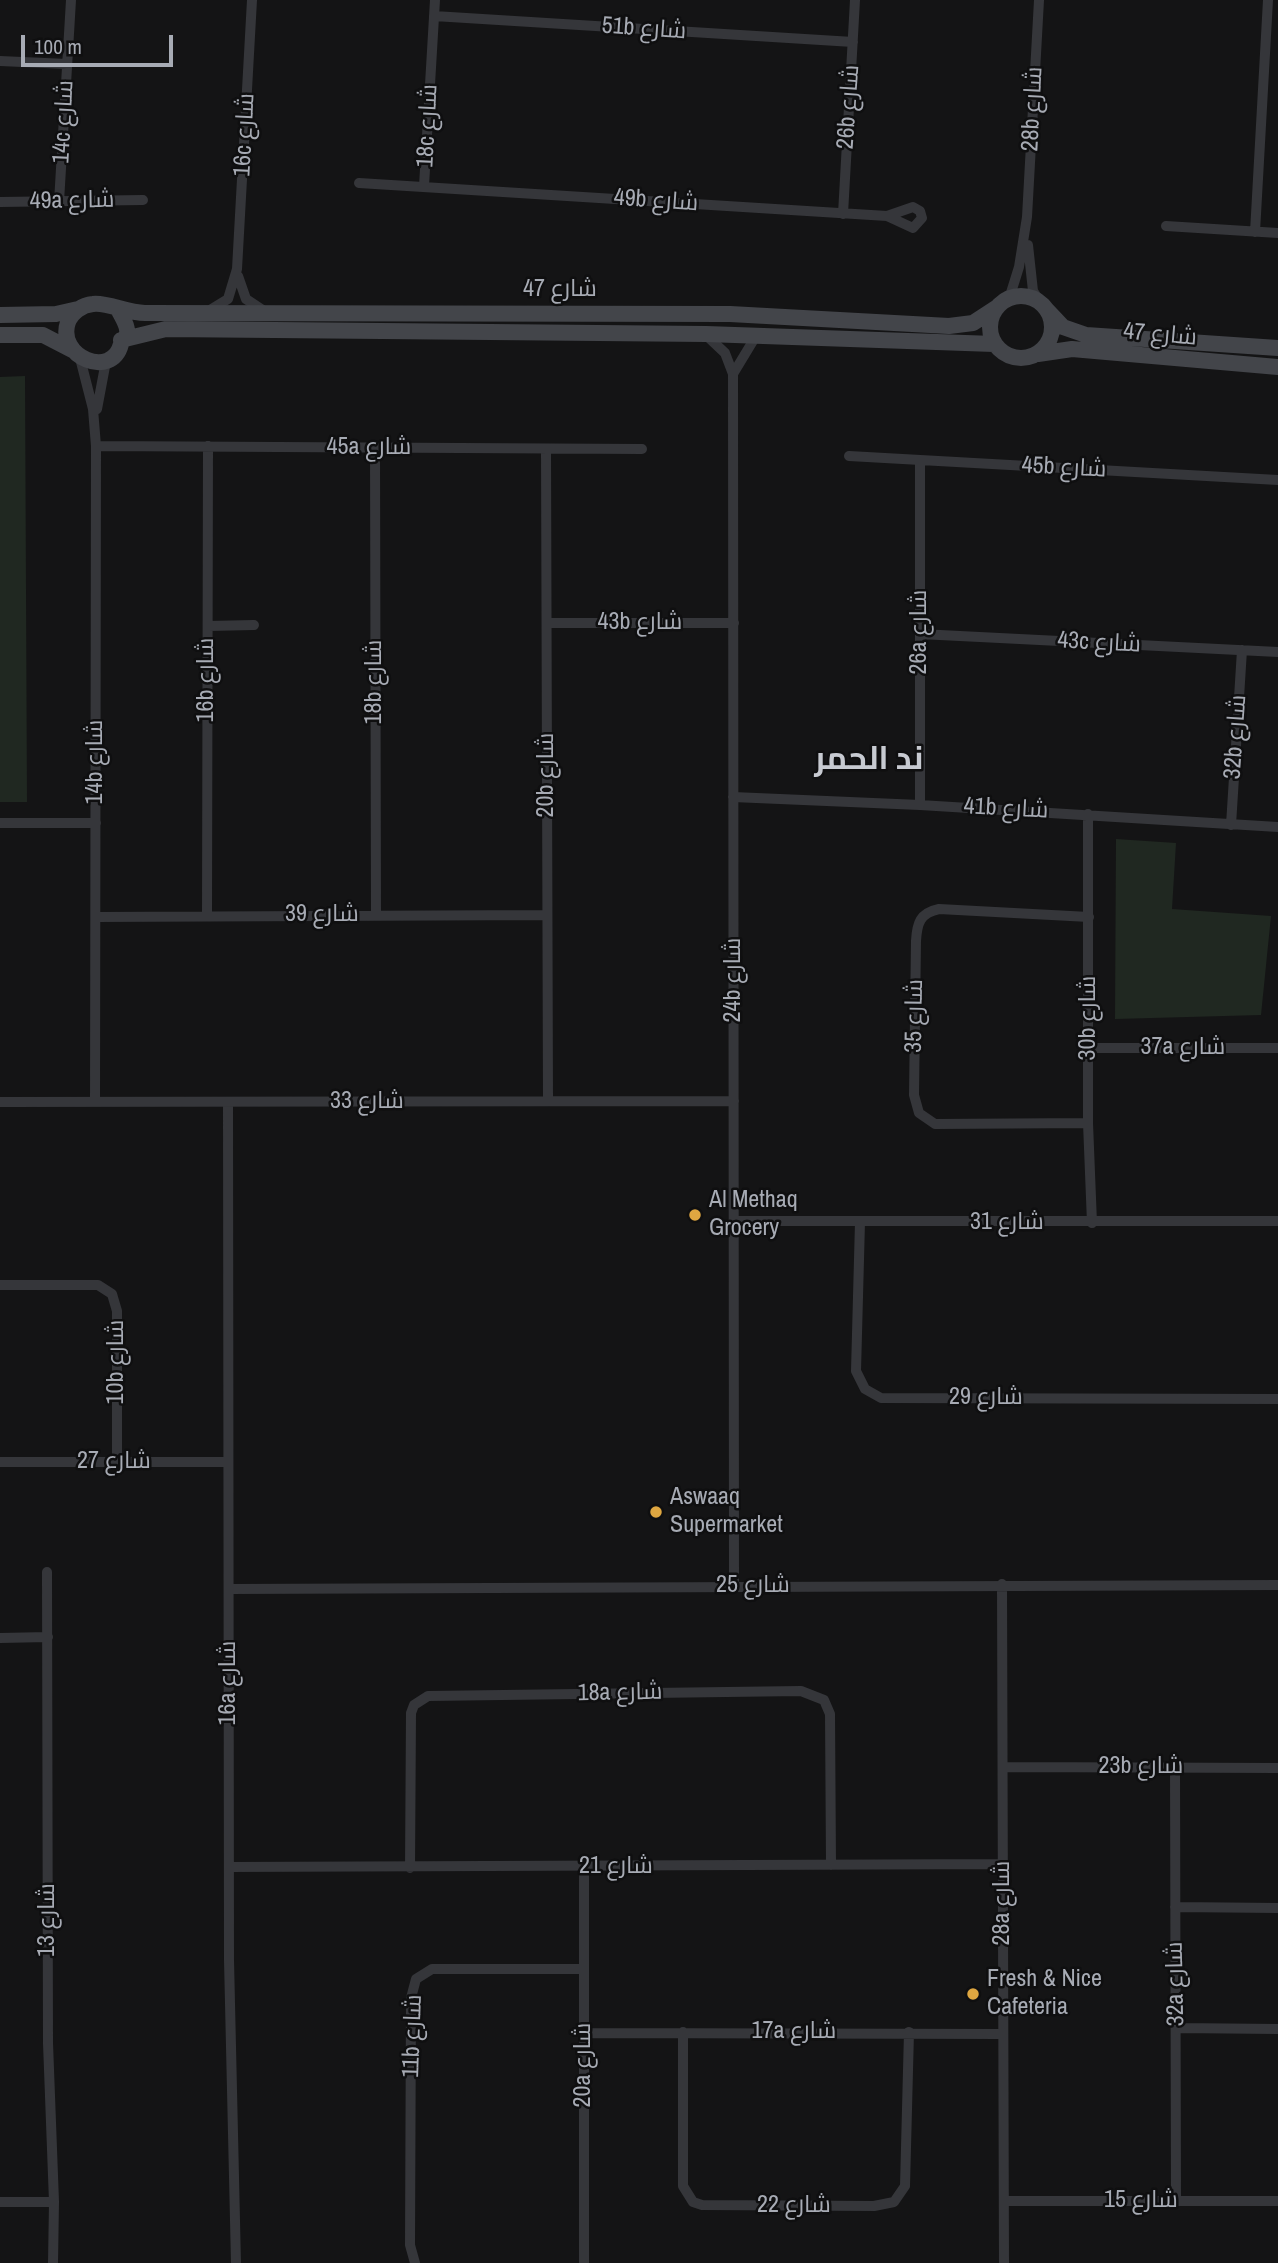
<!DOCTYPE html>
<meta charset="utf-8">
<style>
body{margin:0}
#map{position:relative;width:1278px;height:2263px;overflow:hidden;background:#141415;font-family:"Archivo Narrow",sans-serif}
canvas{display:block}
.scale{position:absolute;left:21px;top:35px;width:152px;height:32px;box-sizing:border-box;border:4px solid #a7abb4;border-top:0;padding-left:9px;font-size:21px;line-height:24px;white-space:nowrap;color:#a7abb4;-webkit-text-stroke:5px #0f0f10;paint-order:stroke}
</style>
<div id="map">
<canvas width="1278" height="2263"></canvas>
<div class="scale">100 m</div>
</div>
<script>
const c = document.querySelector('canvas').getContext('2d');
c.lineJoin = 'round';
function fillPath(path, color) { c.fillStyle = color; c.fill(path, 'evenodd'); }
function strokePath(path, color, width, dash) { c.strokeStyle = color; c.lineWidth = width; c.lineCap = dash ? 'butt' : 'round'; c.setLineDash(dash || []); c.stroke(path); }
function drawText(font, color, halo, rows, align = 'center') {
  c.font = font + ' "Archivo Narrow",Cairo,sans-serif'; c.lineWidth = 5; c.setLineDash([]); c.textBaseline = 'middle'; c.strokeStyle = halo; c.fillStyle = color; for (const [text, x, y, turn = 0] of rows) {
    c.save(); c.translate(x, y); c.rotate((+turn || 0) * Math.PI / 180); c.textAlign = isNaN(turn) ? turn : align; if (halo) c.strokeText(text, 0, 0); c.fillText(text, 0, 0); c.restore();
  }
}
fillPath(new Path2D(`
 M25 376 27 802H0V377Z
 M1116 839 1176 843 1172 909 1271 916 1261 1015 1115 1019Z`), '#202821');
strokePath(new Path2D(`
 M434 16 853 42
 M0 61 67 64
 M359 183 887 216 913 207 920 211 922 218 913 228 887 216
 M424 186 435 0
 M0 202 143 200
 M59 202 71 0
 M843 214 855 0
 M1166 226 1278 233
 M1255 232 1268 0
 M1028 245 1033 291 1040 302
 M238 276 246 299 264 311
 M1009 299 1019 267 1027 217 1039 0
 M210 310 228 299 237 269 252 0
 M706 335 725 353 733 374 734 1586
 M80 358 93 409 96 446 95 1102
 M733 374 756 336
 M97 409 106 361
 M96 446 642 449
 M375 448 376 915
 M546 449 548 1101
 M849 456 1278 480
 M920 460V805
 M547 623H734
 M208 626 254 625
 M920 634 1278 652
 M733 797 920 805 1278 827
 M1088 814V1123L1092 1223
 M0 823H96
 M1231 825 1242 650
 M207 914 208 446
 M96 917 547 915
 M1089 1048H1278
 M0 1102 734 1101
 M228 1102 229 1960 236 2263
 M1088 1123 935 1124 919 1113 914 1095 916 941C917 923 920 913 939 909L1089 917
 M736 1221H1278
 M860 1222 856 1371 865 1389 881 1398 1278 1399
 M0 1285H98L112 1294 117 1311V1462
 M0 1462H227
 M47 1572 48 2043 54 2202 53 2263
 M1002 1584 1004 2263
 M229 1589 1278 1585
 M0 1638 48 1637
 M1004 1767 1278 1768
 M1175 1768 1176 2201
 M229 1867 1004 1864
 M584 1867V2263
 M410 1868 411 1713 414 1705 428 1696 801 1691 824 1700 830 1714 831 1865
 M1175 1907 1278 1908
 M1177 2028 1278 2029
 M683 2032V2186L693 2202 702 2205 874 2206 894 2202 905 2186 909 2032
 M584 2033 1003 2034
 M1004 2201H1278
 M0 2202H54
 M415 2263 410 2245 411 1998 416 1979 432 1969H584`), '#35363a', 10);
strokePath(new Path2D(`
 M990 327a31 31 0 1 1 62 0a31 31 0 1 1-62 0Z
 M1046 309 1063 327 1086 335 1278 348
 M119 311C122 317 130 329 126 336 125 339 122 341 121 344 112 380 56 357 68 322 72 312 82 305 93 304 107 302 127 313 145 313L730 314 949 326 973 323 996 308
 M0 315 56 314 78 309
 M0 335H43L72 350
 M121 340 166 329 706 334 994 344
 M1038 354 1072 349 1278 367`), '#43454a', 16);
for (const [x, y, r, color] of [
 [695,1215,7,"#dfa741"],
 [656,1512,7,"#dfa741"],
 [973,1994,7,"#dfa741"]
]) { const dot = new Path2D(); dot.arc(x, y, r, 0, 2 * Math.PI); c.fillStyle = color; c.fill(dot); strokePath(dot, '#0f0f10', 2.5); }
drawText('24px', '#a7abb4', '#0f0f10', [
 ["51b شارع",644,29,4],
 ["26b شارع",849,107,-86],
 ["28b شارع",1033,109,-87],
 ["14c شارع",64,122,-87],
 ["18c شارع",428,126,-87],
 ["16c شارع",245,135,-87],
 ["49a شارع",72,201,-1],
 ["49b شارع",656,201,4],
 ["شارع 47",560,290],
 ["شارع 47",1160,335,5],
 ["45a شارع",369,448],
 ["45b شارع",1064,468,3],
 ["43b شارع",640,623],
 ["26a شارع",920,632,-90],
 ["43c شارع",1099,643,3],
 ["16b شارع",207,680,-90],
 ["18b شارع",375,682,-90],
 ["32b شارع",1236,737,-86],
 ["14b شارع",96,762,-90],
 ["20b شارع",547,775,-90],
 ["41b شارع",1006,809,3],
 ["شارع 39",322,915],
 ["24b شارع",734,980,-90],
 ["شارع 35",915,1016,-89],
 ["30b شارع",1089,1018,-90],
 ["37a شارع",1183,1048],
 ["شارع 33",367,1102],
 ["شارع 31",1007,1223],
 ["10b شارع",117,1362,-90],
 ["شارع 29",986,1398],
 ["شارع 27",114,1462],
 ["شارع 25",753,1586],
 ["16a شارع",229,1683,-90],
 ["18a شارع",620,1693,-1],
 ["23b شارع",1141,1767],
 ["شارع 21",616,1867],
 ["28a شارع",1003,1903,-90],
 ["شارع 13",48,1920,-90],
 ["32a شارع",1176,1984,-91],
 ["17a شارع",794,2032],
 ["11b شارع",413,2036,-88],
 ["20a شارع",584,2065,-90],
 ["شارع 15",1141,2201],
 ["شارع 22",794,2206]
]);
drawText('24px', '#a7abb4', '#0f0f10', [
 ["Al Methaq",709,1201],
 ["Grocery",709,1229],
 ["Aswaaq",670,1498],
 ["Supermarket",670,1526],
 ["Fresh & Nice",987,1980],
 ["Cafeteria",987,2008]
], 'left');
drawText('bold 32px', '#c7cad1', '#0f0f10', [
 ["ند الحمر",869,760]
]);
</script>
